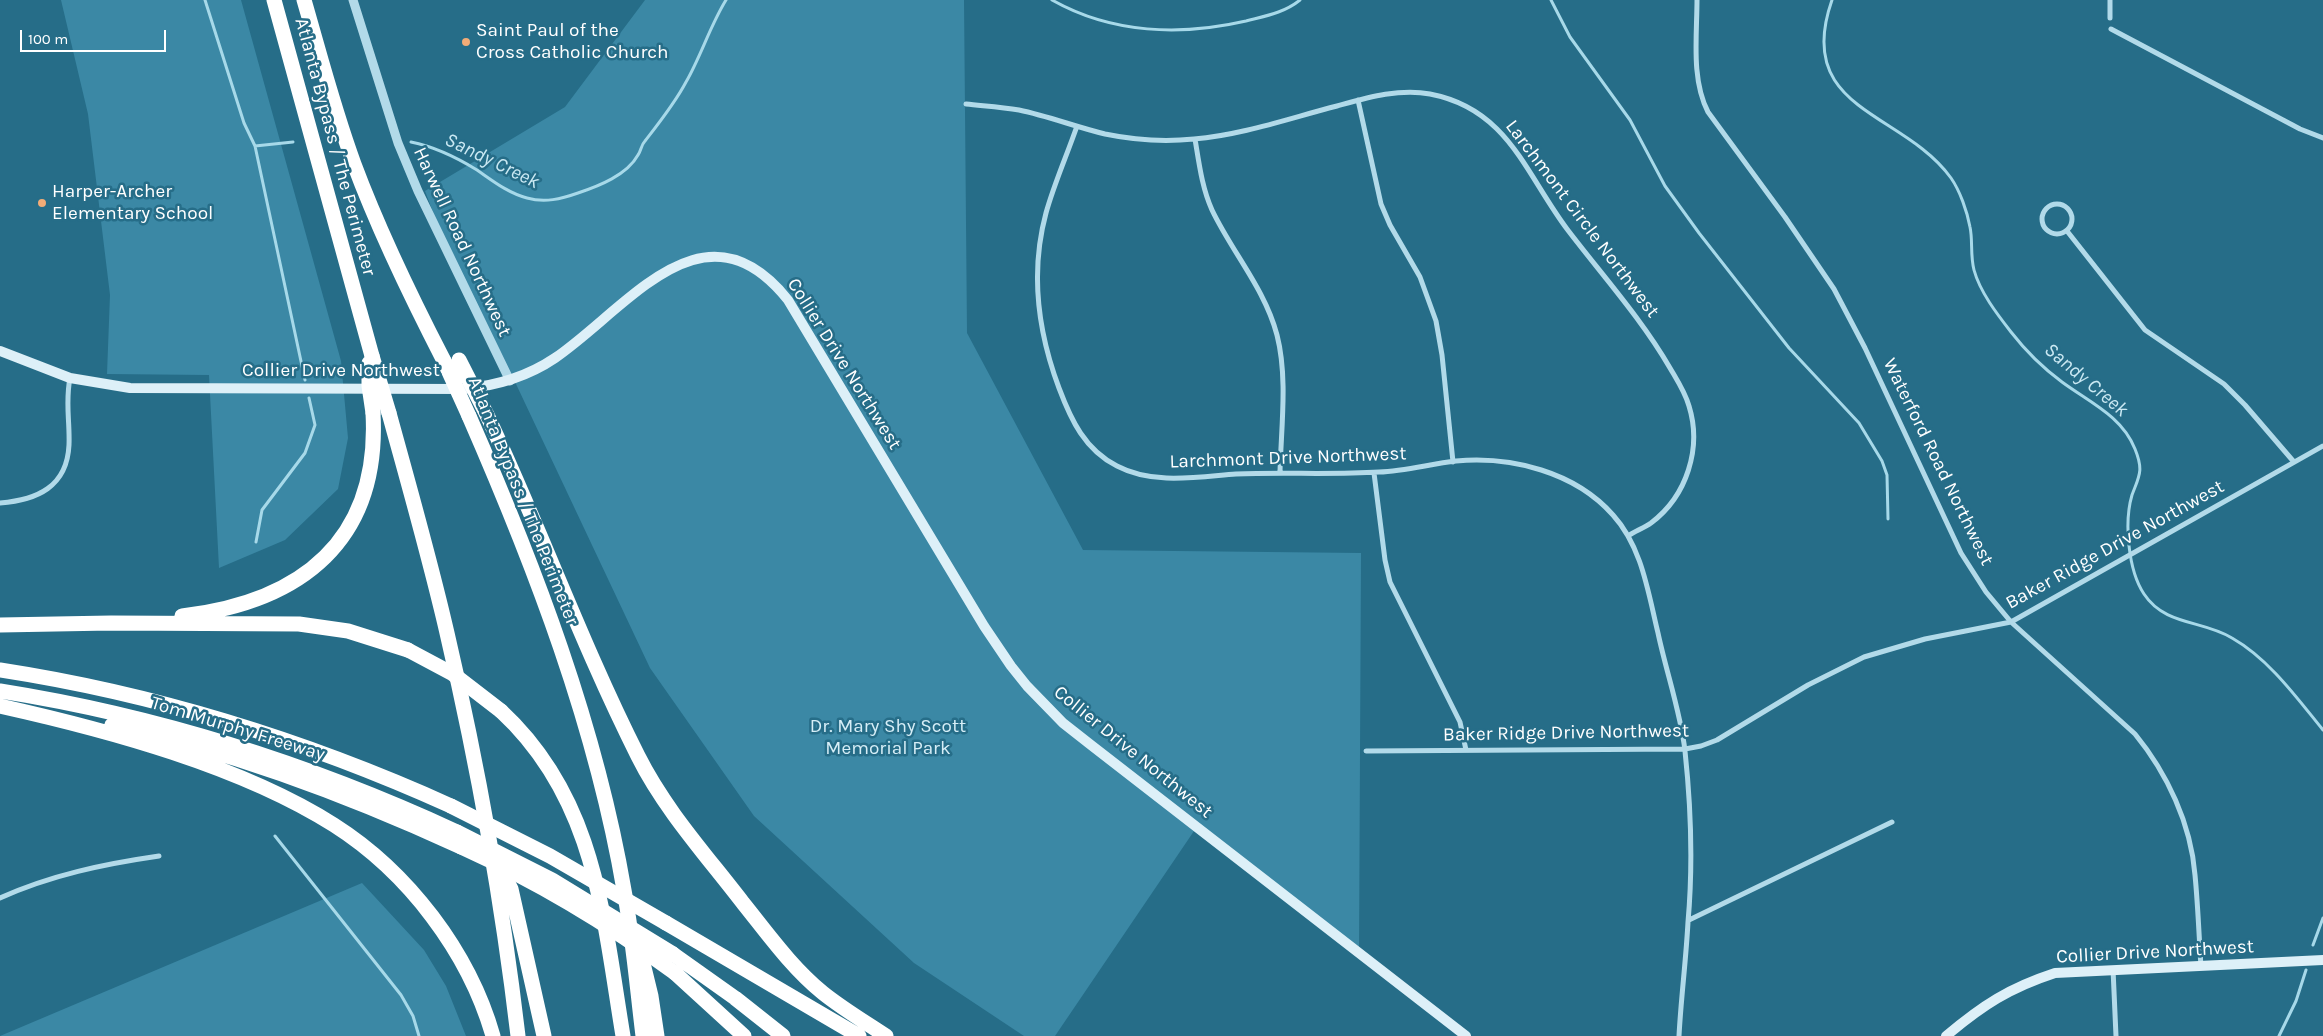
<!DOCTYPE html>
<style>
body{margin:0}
#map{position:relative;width:2323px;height:1036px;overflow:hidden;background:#266d88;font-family:Karla,sans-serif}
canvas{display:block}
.scale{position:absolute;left:20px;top:30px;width:146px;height:22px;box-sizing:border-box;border:2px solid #fff;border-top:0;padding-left:6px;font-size:15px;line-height:18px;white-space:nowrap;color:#fff;-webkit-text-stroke:4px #266d88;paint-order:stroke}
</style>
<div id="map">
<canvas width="2323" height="1036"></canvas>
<div class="scale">100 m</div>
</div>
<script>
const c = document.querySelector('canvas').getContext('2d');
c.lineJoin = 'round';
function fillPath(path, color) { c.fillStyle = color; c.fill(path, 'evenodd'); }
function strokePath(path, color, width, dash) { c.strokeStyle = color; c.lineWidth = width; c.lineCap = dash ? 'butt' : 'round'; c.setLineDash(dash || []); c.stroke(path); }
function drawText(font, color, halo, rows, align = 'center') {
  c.font = font + ' Karla,sans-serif'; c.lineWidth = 5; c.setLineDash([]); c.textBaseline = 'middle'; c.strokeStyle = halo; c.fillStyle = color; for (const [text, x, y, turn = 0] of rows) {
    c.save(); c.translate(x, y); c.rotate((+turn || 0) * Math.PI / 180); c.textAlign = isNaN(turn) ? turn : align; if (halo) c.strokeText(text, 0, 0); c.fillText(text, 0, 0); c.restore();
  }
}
fillPath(new Path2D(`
 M61 0H241L341 361 348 438 338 489 285 540 219 568 209 375 107 374 110 295 88 114Z
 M645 0H964L967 333 1083 550 1361 553 1359 956 1194 831 1055 1036H1024L914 963 754 816 650 668 516 384 450 257 425 191 565 107Z
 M362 883 424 950 446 986 466 1036H0Z`), '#3b88a5');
strokePath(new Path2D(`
 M205 0 244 123 255 146 305 380
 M1052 0C1112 34 1181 36 1246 21 1265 16 1284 13 1300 0
 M1551 0 1570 37 1630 120 1665 186 1699 233 1789 348 1859 423 1882 461 1887 475 1888 519
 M1832 0C1793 111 1903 111 1951 178 1960 191 1967 211 1970 227 1973 241 1970 254 1974 270 1980 292 1997 314 2011 332 2025 350 2043 368 2062 382 2089 402 2122 416 2135 449 2144 471 2139 476 2132 495 2124 522 2128 570 2144 594 2165 626 2203 620 2232 638 2269 659 2297 698 2323 730
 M411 142C436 147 456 157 477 170 493 181 508 193 527 198 545 203 561 199 578 193 599 186 627 175 638 155 641 151 641 145 645 141 659 123 675 103 686 82 701 56 710 26 726 0
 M255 146 293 142
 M256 542 262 510 305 453 315 425 309 398
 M275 836 401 995 413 1016 419 1036
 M2313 945 2323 918
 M2279 1036 2296 1001 2306 970`), '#a7d9e9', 3);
strokePath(new Path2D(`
 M1697 0C1697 36 1691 79 1708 112L1785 217 1834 289 1865 348 1961 553 1986 592 2011 622 2135 734C2167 773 2191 824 2195 875 2198 906 2199 936 2201 967
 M2110 0V18
 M2111 29 2300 129 2323 138
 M1358 100 1381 204 1390 225 1420 277 1436 321 1442 355 1453 462
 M966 104C984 106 1001 107 1019 110 1048 116 1076 127 1105 134 1134 140 1164 142 1194 139 1242 135 1290 118 1337 106 1366 98 1399 88 1430 94 1508 109 1525 173 1567 229 1602 275 1641 318 1670 368 1677 380 1685 392 1689 406 1702 448 1687 496 1651 523 1644 528 1635 531 1628 536
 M1077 126C1067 155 1054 184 1046 213 1030 272 1038 332 1059 388 1071 420 1085 450 1117 466 1153 485 1197 477 1236 474 1284 472 1331 475 1379 472 1405 471 1430 464 1456 461 1512 456 1575 472 1613 515 1642 547 1648 592 1658 633 1666 671 1681 714 1685 751 1691 807 1693 866 1688 922 1686 960 1681 998 1679 1036
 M1195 139C1199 163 1202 188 1212 210 1232 252 1265 289 1277 335 1288 378 1281 428 1280 472
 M2042 219a15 15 0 1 1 30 0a15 15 0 1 1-30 0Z
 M2067 231 2145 330 2224 384 2245 405 2294 462
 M1374 473 1385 560 1390 582 1460 722 1466 750
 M0 503C37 500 67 487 69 445 70 421 65 403 70 378
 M1366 751 1685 749 1701 746 1717 740 1808 685 1864 657 1925 639 2011 622 2323 446
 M0 898C51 875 104 864 159 856
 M1689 920 1892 822
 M2113 969 2116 1036`), '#b2dae9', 5);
strokePath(new Path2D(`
 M353 0 398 143 418 191 510 381`), '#b2dae9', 9);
strokePath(new Path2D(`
 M0 351 70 378 130 388 462 389C496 386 527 377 555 358 628 308 704 195 788 300L984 626 1011 666 1027 686 1063 723 1091 745 1466 1036
 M1946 1036C1983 1005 2009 988 2055 973L2323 960`), '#ddf0f8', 10);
strokePath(new Path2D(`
 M274 0 372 356
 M304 0C320 55 334 110 354 164 379 231 411 297 444 361
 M389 413C409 486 430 559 447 633 478 766 502 900 518 1036
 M487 415C540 528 582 645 638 756 665 810 707 856 743 903 768 934 792 968 823 993 843 1009 865 1022 886 1036
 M469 416C535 567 596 726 624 890 633 938 637 987 643 1036
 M182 616C302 602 380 540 373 413
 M0 625 111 623 299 624 348 631 408 650
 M0 670C156 694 307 741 451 806
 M0 691C158 716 312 765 457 832
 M0 706C108 730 241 766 334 825 408 872 469 952 493 1036
 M501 711C596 799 603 916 623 1036
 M112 725C233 752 348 795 461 847
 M499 866 511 889 544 1036
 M666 923 859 1036
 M673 954 735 998 783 1036
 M642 959 651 996 657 1036
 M675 973 744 1036`), '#fff', 15);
strokePath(new Path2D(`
 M372 356 389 413
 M459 360 487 415
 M444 361 469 416
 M369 363V386L373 413
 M408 650 453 674 501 711
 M451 806 550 856 666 923
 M457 832 552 880 673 954
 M461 847C536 881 608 924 675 973`), '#fff', 15);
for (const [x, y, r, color] of [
 [466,42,5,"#f2ac77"],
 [42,203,5,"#f2ac77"]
]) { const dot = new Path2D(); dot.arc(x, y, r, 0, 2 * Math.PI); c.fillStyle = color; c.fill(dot); strokePath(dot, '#266d88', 2); }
drawText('19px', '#fff', '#266d88', [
 ["Saint Paul of the",476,31],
 ["Cross Catholic Church",476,53],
 ["Harper-Archer",52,192],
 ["Elementary School",52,214]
], 'left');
drawText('19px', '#fff', '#266d88', [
 ["Atlanta Bypass / The Perimeter",335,147,75],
 ["Larchmont Circle Northwest",1582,219,53],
 ["Harwell Road Northwest",462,242,65],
 ["Collier Drive Northwest",844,364,58],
 ["Collier Drive Northwest",341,371],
 ["Larchmont Drive Northwest",1288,458,-2],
 ["Waterford Road Northwest",1938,462,64],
 ["Atlanta Bypass / The Perimeter",523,501,68],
 ["Baker Ridge Drive Northwest",2115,545,-29],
 ["Tom Murphy Freeway",238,729,17],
 ["Baker Ridge Drive Northwest",1566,733,-1],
 ["Collier Drive Northwest",1133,752,39],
 ["Collier Drive Northwest",2155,952,-3]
]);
drawText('19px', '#d6eef7', '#266d88', [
 ["Dr. Mary Shy Scott",888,727],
 ["Memorial Park",888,749]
]);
drawText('italic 20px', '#cbe9f3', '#266d88', [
 ["Sandy Creek",492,161,26],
 ["Sandy Creek",2086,380,40]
]);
</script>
